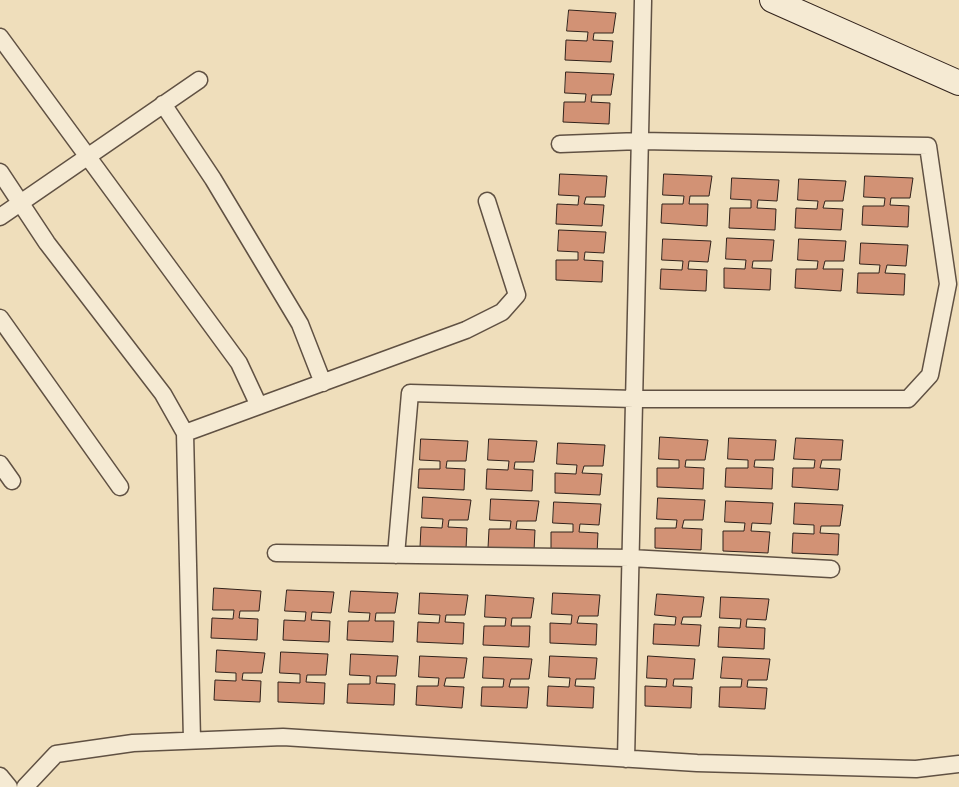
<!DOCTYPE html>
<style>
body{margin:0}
canvas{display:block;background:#efdebb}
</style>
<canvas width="959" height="787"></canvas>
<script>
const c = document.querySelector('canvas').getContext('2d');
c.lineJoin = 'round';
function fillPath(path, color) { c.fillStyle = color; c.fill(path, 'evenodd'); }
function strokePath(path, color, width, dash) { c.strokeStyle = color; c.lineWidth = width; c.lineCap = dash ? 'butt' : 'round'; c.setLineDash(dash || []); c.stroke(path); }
const building = new Path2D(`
 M569 10 616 13 613 33H594L593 40 613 41 611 62 565 60 566 40 587 41 588 32 567 31Z
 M566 72 614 74 611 95H592L591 102 610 103 609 124 563 122 564 102H585L586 94 565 93Z
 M560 174 607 176 605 197H586L584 204 604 205 602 226 556 224 557 204 578 205 579 196 559 195Z
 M664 174 712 176 709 196H690L689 204H708L707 226 661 223 662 204H683L684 196 663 195Z
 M865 176 913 178 910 198H891L890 205 909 206 908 227 862 225 863 206H884L885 198 864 197Z
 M732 178 779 180 777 201 758 200 757 208 776 209 775 230 729 228 730 208H751V200L731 199Z
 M799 179 846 181 843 201H825L823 208 843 209 841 230 795 228 796 208 817 209 818 201 798 200Z
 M559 230 606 232 604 253 585 252 584 260 603 261 602 282 556 280V260H578V252L558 251Z
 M727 238 774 240 772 261H753L752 268 771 269 770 290 724 288V268L745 269 746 260 726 259Z
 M663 239 711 241 708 262 689 261 688 269 707 270 706 291 660 289 661 269 682 270 683 261 662 260Z
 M799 239 846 241 844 261H825L823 269H843L841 291 795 288 796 269H817L818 261 798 260Z
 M861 243 908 245 906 266 887 265 885 273 905 274 904 295 857 293 858 273H879L880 265 860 264Z
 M660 437 708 440 705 460H686L685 467 704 468 703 489 657 487V468H679V460L659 459Z
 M729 438 776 440 774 460H755L754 467 773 468 772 489 725 487 726 468H748V460L728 459Z
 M796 438 843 440 841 460H822L820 468 840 469 838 490 792 487 793 468H814L815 460 794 459Z
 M421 439 468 441 466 461H447L446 468 465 469 464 490 418 488 419 469H440V461L420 460Z
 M489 439 537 441 534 462H515L514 469 533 470 532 491 486 489 487 469 508 470 509 461 488 460Z
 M558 443 605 445 603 466H584L582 473 602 474 600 495 555 493V473L576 474 577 465 557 464Z
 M423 497 471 500 468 520H449L448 527 467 528 466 549 420 547 421 527 442 528 443 519 422 518Z
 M658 498 705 500 703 520H684L682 528 702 529 701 550 655 548V528H676L677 520 657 519Z
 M491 499 539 501 536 521H517L516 529 535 530 534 551 488 548 489 529H510L511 521 490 520Z
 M726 501 773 503 771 524 752 523 751 531 770 532 768 553 723 551V531H744L745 523 725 522Z
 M554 502 601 504 599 525 580 524 579 532 598 533 597 554 551 551V532H573V524L553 523Z
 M795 503 843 505 840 526H821L820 533 839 534 838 555 792 553 793 533 814 534V525L794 524Z
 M214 588 261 591 259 611H240L239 618 258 619 257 640 211 638 212 618 233 619 234 610H213Z
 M287 590 334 592 331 613 312 612 311 620 330 621 329 642 283 640 284 620 305 621 306 612 285 611Z
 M351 591 398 593 395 613H376L375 621H394L393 642 347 640 348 621H369L370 613 349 612Z
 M420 593 468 595 465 615H446L445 622 464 623 463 644 417 642 418 622 439 623 440 615 419 614Z
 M553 593 600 595 598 616H579L577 623 597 624 596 645 550 643V623L571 624 572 615 552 614Z
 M657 594 704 597 701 617H683L681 624 701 625 699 646 653 644 654 624 675 625 676 617 655 615Z
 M486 595 534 598 531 618H512L511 626H530L529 647 483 645 484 626H505L506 618 485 617Z
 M721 597 769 599 766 620 747 619 746 627 765 628 764 649 718 647 719 627 740 628 741 619 720 618Z
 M217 650 265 653 262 673H243L242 680 261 681 260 702 214 700 215 680 236 681V673L216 672Z
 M281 652 328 654 326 675H307L306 682 325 683 324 704 278 702V682L300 683V674L280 673Z
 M351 654 398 656 396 676H377L376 683 395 684 394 705 347 703 348 684H370V676L350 675Z
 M420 656 467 658 464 678H446L444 686 464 687 462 708 416 705 417 686H438L439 678 419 677Z
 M550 656 597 658 595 679H576L575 686 594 687 593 708 547 706 548 686 569 687 570 678 549 677Z
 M648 656 695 659 693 679H674L673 686 692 687 691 708 645 706V686L666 687 667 679 647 678Z
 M484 657 532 659 529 679H511L509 687H529L527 708 481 706 482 687H503L504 679 483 678Z
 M723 657 770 659 767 680H748L747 687 767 688 765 709 719 707 720 687H741L742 679 721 678Z`);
fillPath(building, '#d29275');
strokePath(building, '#31221b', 1);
const street = new Path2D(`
 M0 37 239 363 259 406
 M163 104 213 179 300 324 323 383
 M0 172 47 243 163 394 185 433 192 740
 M0 217 199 80
 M0 318 120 487
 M185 433 466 330 502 312 517 295 487 201
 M0 464 12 481
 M276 553 630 558 831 569
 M396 555 410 393 634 399H908L930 375 948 284 928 146 640 141 560 144
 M626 759 643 1
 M0 776 9 787
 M25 787 56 754 133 743 283 737 697 763 916 769 959 764`);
const secondary = new Path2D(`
 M772 0 959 83`);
strokePath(street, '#605143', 19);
strokePath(secondary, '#31221b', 26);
strokePath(street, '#f5ead3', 16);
strokePath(secondary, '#f5ead3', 24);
</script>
